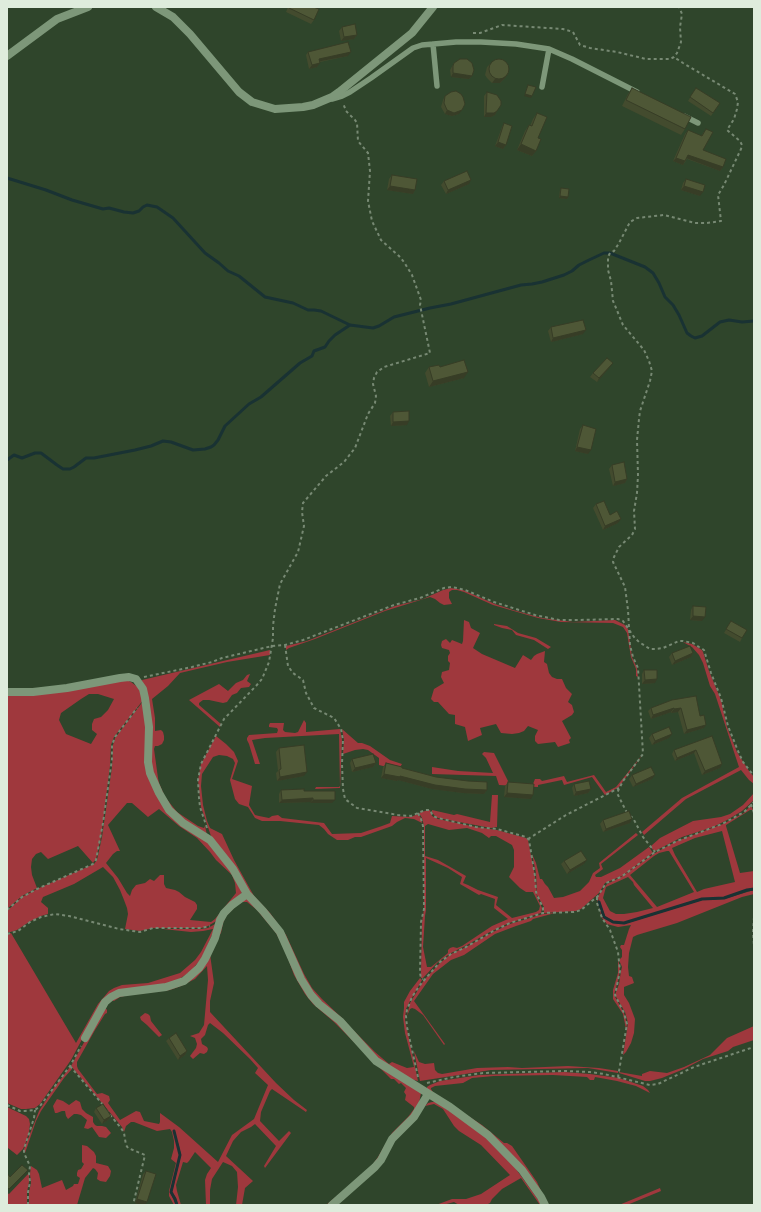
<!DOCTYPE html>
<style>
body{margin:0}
#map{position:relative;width:761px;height:1212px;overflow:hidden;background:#2f452b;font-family:"Asap Condensed",sans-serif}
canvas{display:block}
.frame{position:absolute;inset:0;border:8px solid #deecdc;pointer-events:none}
</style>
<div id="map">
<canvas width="761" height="1212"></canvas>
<div class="frame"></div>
</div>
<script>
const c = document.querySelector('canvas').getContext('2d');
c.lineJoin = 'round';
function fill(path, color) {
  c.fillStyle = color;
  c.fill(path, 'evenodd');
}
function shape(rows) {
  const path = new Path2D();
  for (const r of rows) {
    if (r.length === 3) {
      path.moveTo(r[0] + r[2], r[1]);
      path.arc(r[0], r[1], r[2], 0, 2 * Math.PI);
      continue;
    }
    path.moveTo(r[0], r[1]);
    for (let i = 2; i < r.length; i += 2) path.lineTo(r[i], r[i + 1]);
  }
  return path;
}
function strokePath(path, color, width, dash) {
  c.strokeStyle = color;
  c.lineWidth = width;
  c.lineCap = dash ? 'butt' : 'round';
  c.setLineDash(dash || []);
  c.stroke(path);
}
const green = shape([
 [451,588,463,590,495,604,513,610,542,618,573,622,615,620,625,625,628,629,632,657,637,668,638,677,636,676,636,669,631,657,627,633,623,627,613,623,561,622,538,618,493,605,464,592,457,590,452,590,449,592,449,598,452,604,444,605,440,603,435,599,430,597,385,611,315,639,289,648,286,650,286,646,307,641,395,606,423,599,443,590],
 [464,620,469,622,471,628,480,633,473,648,482,654,515,668,523,655,531,660,534,656,537,654,545,651,544,662,547,664,549,673,552,677,557,679,562,679,566,688,572,694,568,702,572,705,574,712,572,715,562,721,571,738,569,740,570,743,558,747,555,742,538,744,535,741,535,736,538,730,528,726,524,731,519,733,512,734,501,733,496,724,480,728,482,735,468,741,465,727,455,724,455,715,449,714,438,702,434,702,431,699,434,689,444,683,441,677,442,672,449,670,450,663,448,661,448,656,450,653,449,650,442,648,441,645,442,641,446,639,450,643,452,640,462,644,463,641],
 [494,624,507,626,518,633,536,638,551,647,548,649,534,640,516,635,512,630,502,628,494,625],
 [683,642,692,644,702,650,703,652,709,671,721,700,727,727,737,752,749,771,754,777,754,784,749,780,741,770,686,799,644,835,642,832,682,798,739,767,734,752,715,694,710,686,703,663,699,655,692,647],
 [270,650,270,655,227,662,180,673,168,686,152,699,155,718,155,731,161,730,163,732,164,736,164,740,162,744,158,746,155,746,154,749,158,778,159,783,165,797,177,812,198,826,204,828,205,826,207,835,184,822,164,799,152,770,142,680],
 [250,674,247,681,251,684,249,687,241,688,237,693,232,695,227,702,223,703,209,700,203,700,199,703,199,705,221,724,220,727,189,700,219,684,228,691,236,683,243,680,247,675],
 [127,680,131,682,139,688,144,699,114,737,111,745,110,766,101,837,96,859,93,863,78,846,48,859,41,852,36,854,32,859,31,867,32,875,37,888,22,896,7,909,7,694],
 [89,694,98,694,114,699,108,710,101,717,94,719,92,724,92,730,97,734,91,744,66,734,59,720,61,713,81,699],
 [144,700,147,748,157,795,206,840,224,860,242,892,241,894,218,920,208,926,201,928,153,928,140,931,125,929,128,914,127,908,124,900,120,890,113,877,103,867,74,884,43,897,41,902,48,908,48,914,41,916,29,922,17,930,7,933,7,911,22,897,37,889,94,864,97,860,102,837,112,767,113,745,115,738],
 [127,803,132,803,148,817,159,809,179,826,197,838,210,852,216,860,232,875,235,883,236,893,215,919,211,922,190,920,197,909,197,905,195,902,185,897,179,892,175,890,166,888,164,884,164,875,160,875,154,881,150,879,145,883,136,885,132,890,130,896,127,893,118,878,106,863,113,854,117,851,120,851,108,825],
 [304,720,306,723,306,732,340,729,342,740,340,788,315,789,316,787,339,787,340,786,339,734,265,738,252,740,260,764,255,764,249,744,247,740,247,738,249,735,277,733,278,730,277,728,269,727,269,725,270,723,284,723,283,730,285,732,295,733,298,732],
 [342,729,358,743,362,743,370,746,390,760,402,764,399,769,383,766,379,765,379,758,368,750,363,749,355,750,343,754,344,740],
 [216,736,226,744,234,752,238,761,232,779,252,786,249,805,255,815,259,816,269,818,272,816,278,815,282,818,324,823,332,834,361,833,382,826,390,823,392,816,411,817,418,814,421,818,422,823,414,819,405,818,397,822,392,826,361,837,355,837,348,840,337,840,328,834,324,829,319,825,280,821,262,821,255,818,248,807,239,804,235,799,230,780,235,763,233,759,227,756,219,755,213,757,202,774,201,786,203,805,207,821,210,828,222,834,234,860,254,896,270,913,286,935,304,974,312,988,322,999,344,1020,352,1029,375,1052,389,1064,392,1062,407,1068,414,1067,405,1033,403,1017,404,1008,404,1002,410,991,420,978,422,980,409,1003,406,1009,405,1020,418,1081,410,1079,385,1065,333,1014,308,986,289,944,252,897,211,836,201,807,198,780,201,764],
 [484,752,494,753,509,783,533,784,535,779,540,779,542,781,564,776,567,782,594,775,606,792,616,787,643,754,619,787,605,795,592,777,564,785,562,780,538,785,538,787,499,785,496,776,432,774,432,767,458,771,493,773,486,758,482,754],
 [754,793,754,800,742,811,727,820,713,827,682,837,657,850,655,851,652,849,651,846,660,838,693,821,721,817,730,814,743,805],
 [492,795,498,795,497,827,491,828,438,818,434,815,432,812,432,810,454,815,457,814,490,822],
 [751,805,753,810,750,810,726,825,726,826,740,873,754,871,754,888,747,890,724,898,702,898,624,923,613,921,605,916,598,898,599,907,604,917,613,923,624,924,702,900,724,899,754,890,754,894,742,897,677,923,637,935,633,937,629,953,628,967,629,976,632,977,634,983,624,987,624,995,629,1003,635,1019,634,1033,631,1043,626,1052,623,1055,628,1023,625,1012,615,995,619,984,621,971,622,967,619,960,622,957,622,950,620,947,621,945,624,945,629,929,631,925,618,927,607,924,602,918,601,915,597,899,598,896,607,884,621,877,655,853,677,841,723,824,744,813],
 [722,831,735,882,704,889,697,892,675,855,672,848,695,838],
 [667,851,669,851,694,892,657,907,630,875,654,856,659,853],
 [628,877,633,882,634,885,653,908,637,912,624,914,616,914,610,911,603,898,606,887],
 [430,810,432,816,438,819,476,827,497,830,526,838,528,840,535,876,537,897,542,908,541,913,509,923,488,933,467,945,451,953,438,962,423,978,421,978,421,973,422,922,424,909,424,826,422,818,419,813,425,811],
 [428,824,449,830,467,828,482,833,489,838,491,836,496,836,512,845,514,850,514,867,509,877,520,888,526,892,533,892,540,906,539,910,536,912,512,918,496,905,498,897,478,890,468,885,463,883,466,876,438,860,425,856,425,826],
 [426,858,448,868,462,877,460,884,479,895,481,894,495,899,494,908,508,919,492,926,462,946,457,948,453,947,450,948,448,950,448,953,431,967,427,967,423,947,425,916,426,910],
 [636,833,638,835,601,864,603,869,595,875,596,877,601,877,620,868,649,847,653,853,622,876,605,883,599,893,581,909,576,911,544,913,544,907,537,895,536,873,532,854,536,863,540,879,542,879,545,884,548,887,554,898,563,897,580,891,589,882,593,873,600,868,599,863],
 [247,899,257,907,277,932,282,940,298,976,318,1004,339,1025,376,1063,391,1074,416,1086,421,1093,419,1103,412,1115,392,1137,375,1165,330,1205,326,1205,349,1186,371,1167,378,1157,392,1133,408,1117,414,1109,414,1107,405,1100,406,1095,404,1092,406,1088,401,1083,399,1084,394,1079,391,1079,334,1022,313,1004,305,994,294,975,285,950,276,933,257,910,247,902,241,902,237,905,226,916,223,923,221,933,217,938,223,919,226,914,234,906,241,900],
 [555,913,533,919,531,921,516,926,495,934,464,955,451,960,433,974,414,1001,445,1044,444,1045,423,1015,415,1009,412,1008,410,1009,407,1016,410,1003,424,980,440,963,451,954,466,947,495,931,510,924,543,914],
 [217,923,202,958,190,972,173,983,123,990,95,1015,71,1060,40,1104,35,1108,26,1109,21,1109,7,1103,7,934,11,933,76,1043,98,1004,109,991,114,988,122,985,148,983,180,973,195,960,201,952,213,929,203,931,191,932,163,929,201,929,208,928],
 [210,954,214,983,210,1001,210,1012,276,1083,294,1100,307,1110,306,1112,272,1089,270,1091,261,1112,260,1121,279,1141,289,1131,291,1133,265,1168,264,1166,276,1146,255,1124,251,1127,241,1132,233,1141,226,1156,253,1181,245,1188,242,1205,236,1205,238,1187,237,1172,232,1166,223,1162,212,1179,210,1190,210,1205,206,1205,205,1180,207,1174,211,1168,195,1152,189,1161,187,1163,183,1162,176,1185,177,1191,181,1205,178,1205,176,1198,172,1192,181,1155,179,1146,174,1130,180,1155,170,1192,176,1205,174,1205,169,1196,169,1191,176,1163,171,1159,174,1148,174,1141,172,1132,170,1129,157,1131,134,1122,131,1122,126,1126,124,1132,122,1127,71,1066,104,1006,107,1010,107,1013,105,1014,95,1030,77,1062,77,1066,78,1069,97,1094,102,1093,109,1096,110,1100,108,1103,120,1120,136,1111,140,1112,144,1121,159,1124,160,1122,160,1113,179,1127,218,1162,232,1135,254,1119,268,1085,255,1073,258,1068,250,1059,223,1033,210,1023,208,1025,205,1035,201,1039,202,1044,207,1047,208,1049,207,1052,204,1054,200,1053,193,1059,190,1056,196,1048,197,1044,195,1038,190,1036,199,1033,204,1025,208,980,207,966,195,979,181,986,170,990,129,995,120,997,114,1001,111,1000,115,997,183,983],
 [618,960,620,967,619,977,614,995,624,1013,627,1024,626,1029,623,1014,613,999,613,990,618,973],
 [145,1013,148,1014,150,1016,151,1021,162,1035,159,1037,147,1025,141,1020,140,1017],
 [754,1026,754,1040,733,1047,728,1051,703,1059,684,1069,662,1078,650,1081,645,1081,619,1073,619,1072,642,1076,642,1074,650,1071,667,1073,684,1067,710,1055,727,1038],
 [414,1051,419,1062,425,1064,434,1063,435,1070,438,1073,442,1074,477,1068,508,1067,522,1068,568,1066,599,1068,618,1071,618,1073,588,1068,491,1070,420,1081],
 [70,1067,72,1069,64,1078,41,1111,36,1121,25,1153,24,1149,39,1111,53,1089],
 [564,1072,590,1074,619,1078,643,1086,648,1090,650,1093,636,1086,617,1081,595,1077,594,1080,590,1080,587,1077,553,1075,494,1076,472,1078,463,1083,435,1086,431,1088,431,1089,434,1094,482,1125,504,1143,507,1143,512,1146,537,1182,542,1193,520,1165,427,1089,427,1087,430,1085,440,1081,479,1075],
 [57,1099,63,1101,69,1105,76,1100,80,1102,82,1109,86,1113,93,1117,93,1122,95,1125,97,1126,102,1126,106,1127,111,1133,106,1138,99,1137,92,1127,88,1129,84,1128,87,1120,81,1115,77,1114,74,1114,68,1119,66,1116,65,1111,62,1111,57,1113,55,1113,53,1106],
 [432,1102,435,1102,477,1128,508,1158,542,1205,540,1205,521,1178,502,1189,492,1199,490,1203,486,1205,459,1205,454,1202,443,1205,436,1205,452,1199,466,1199,481,1194,510,1175,481,1145,459,1131,454,1126,443,1109,434,1104,425,1106,428,1103],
 [7,1107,26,1116,29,1119,30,1124,29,1132,26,1142,23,1149,17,1155,8,1148,7,1150],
 [82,1145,87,1146,94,1152,96,1156,96,1163,108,1166,111,1171,110,1176,106,1182,100,1181,97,1179,98,1173,95,1169,93,1168,85,1178,77,1205,29,1205,29,1192,31,1183,30,1174,31,1166,37,1170,39,1174,42,1188,62,1180,66,1190,73,1186,74,1184,78,1184,80,1178,77,1176,77,1173,78,1170,81,1169,84,1164,82,1162],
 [29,1173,29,1182,27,1192,27,1205,7,1205,7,1193,9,1194],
 [660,1188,661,1191,627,1205,619,1205]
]);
const stream = shape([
 [7,178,46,190,72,200,103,209,109,208,124,212,133,213,139,211,143,207,147,205,157,207,173,218,205,253,219,263,228,271,239,276,265,297,293,303,308,310,314,310,321,311,350,325,373,328,379,326,394,317,430,308,451,304,521,285,532,284,542,282,564,275,572,271,579,265,589,260,604,253,610,253,645,267,653,273,659,283,665,297,673,305,679,315,687,333,691,336,695,338,702,336,720,322,729,320,742,322,754,321],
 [7,460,14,455,22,458,35,453,41,453,57,465,63,469,70,469,74,467,86,458,94,458,135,450,151,446,163,441,171,442,193,450,205,449,211,447,214,445,218,440,225,426,249,404,261,397,300,363,312,356,314,351,325,347,329,341,335,335,350,325],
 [599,902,604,917,613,922,624,923,702,899,724,898,747,890,754,889],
 [174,1131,180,1155,171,1192,175,1199,177,1205]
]);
const path = shape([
 [473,33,480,33,502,25,563,29,573,32,580,45,590,48,617,52,646,59,670,59,674,57,677,53,681,42,680,27,682,14,679,7],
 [285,645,288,666,293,673,303,680,306,693,314,708,334,718,341,729,343,740,342,764,343,789,345,799,357,808,398,815,411,816,425,810,430,810,433,816,438,818,476,827,497,829,526,837,529,840,535,876,536,892,538,897,543,908,543,913],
 [144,677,192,667,212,662,222,658,272,646,285,645,303,640,394,605,420,598,444,588,451,587,457,588,465,590,494,602,535,615,559,620,578,620,618,619,623,621,634,637,639,642,650,649,655,649,663,648,679,641,683,641,693,643,699,647,704,650,711,673,721,698,728,726,738,751,743,762,754,776],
 [751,804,754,813],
 [418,813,421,819,423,826,424,909,421,922,420,973,421,978,423,979],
 [627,813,617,793,623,781,643,754,638,668,633,657,630,645,628,610,625,587,613,562,614,557,619,547,632,535,635,529,634,511,637,493,638,475,637,440,639,419,640,411,650,381,652,371,649,361,644,350,623,325,616,308,613,301,611,281,608,270,608,257,610,253,614,251,619,243,630,222,637,218,664,215,695,223,707,223,721,221,718,195,724,185,741,149,742,145,740,141,727,130,734,119,737,109,738,102,735,94,683,63,674,57],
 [630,816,633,818,643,837,655,852],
 [207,828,200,807,199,798,198,780,201,764,224,719,256,686,262,679,269,662,273,638,273,626,275,609,280,584,298,552,304,526,302,512,303,503,326,476,344,462,355,448,368,414,375,403,376,396,373,384,374,378,377,372,384,367,430,353,420,305,421,300,412,275,404,262,399,256,381,240,372,221,368,201,370,171,368,153,358,141,357,123,355,120,346,111,343,103],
 [528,839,566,815,619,788],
 [597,897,597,903,602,918,610,930,618,952,620,971,615,995,624,1013,627,1024,618,1077],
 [7,910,22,897,37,889,93,864,96,860,103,823,112,759,112,745,115,737,137,708],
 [754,917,753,932,754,946],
 [7,934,18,931,30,922,41,917,55,914,69,916,119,929,140,932,153,928,201,928,210,926],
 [70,1066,104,1106],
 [418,1077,407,1027,406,1016,407,1010,412,997,420,985,440,962,451,954,466,947,495,930,510,923,543,913,574,912,581,910,598,896,606,883,621,877,655,852,677,841,722,824,744,812,754,802],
 [427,1083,454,1077,483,1073,565,1071,590,1072,604,1074,650,1085,658,1084,694,1067,754,1047],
 [7,1105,20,1111,25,1111,35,1110,40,1106,70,1066,81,1046],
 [106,1110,121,1128,124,1133,126,1145,128,1148,145,1155,133,1205],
 [28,1205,28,1192,30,1182,29,1174,30,1166,24,1153,24,1149,34,1118,35,1110]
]);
const service = shape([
 [433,44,437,86],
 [542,87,549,49],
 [332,99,342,96,350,92,371,78,413,48,422,45,456,42,481,42,516,44,549,49,572,59,637,92],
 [684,116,698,123]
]);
const minor = shape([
 [156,7,173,17,190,34,239,92,252,102,275,109,303,107,313,105,332,97,339,92,412,33,433,7],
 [7,56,57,19,88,7],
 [7,692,33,692,67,688,120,678,129,677,136,679,143,689,145,698,149,727,148,762,150,773,159,793,169,810,183,823,210,840,233,869,247,894,263,911,280,932,301,979,311,995,319,1004,340,1021,376,1061,384,1066,450,1107,488,1135,522,1170,541,1197,545,1205],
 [85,1038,105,1002,111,997,119,993,166,987,184,981,190,976,199,968,205,959,215,938,220,920,224,913,232,905,247,894],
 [332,1205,375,1167,381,1160,392,1139,414,1117,428,1094]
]);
const wall = shape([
 [288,7,313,7,314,20,311,24,286,12],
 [342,27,357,35,354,39,341,41,339,31],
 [308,52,348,56,320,62,317,67,309,69,306,55],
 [454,63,472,76,469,79,451,77,450,70],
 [490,64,508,74,505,78,500,83,492,83,487,78,485,75,487,67],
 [632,88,685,129,681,135,622,106,628,94],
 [696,88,720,103,711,116,688,101],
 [487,92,497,111,495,115,491,117,484,117,484,96],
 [445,96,459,114,452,116,445,114,441,107,443,100],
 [537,113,538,138,536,151,532,156,517,150,525,131,529,125,530,126,533,119],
 [504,123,506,145,503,149,495,146,502,127],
 [706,129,703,150,723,167,720,171,687,159,683,165,673,161,685,134,688,130,701,136],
 [392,175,415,190,413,194,387,190,389,179],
 [686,179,700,196,681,190,683,183],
 [444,181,469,184,446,194,441,185],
 [561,188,568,197,567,199,559,198,560,190],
 [551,327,583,334,551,342,548,331],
 [429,367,440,367,464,378,429,387,425,373],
 [610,367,597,382,590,377,593,373],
 [393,412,407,425,391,426,390,416],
 [583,425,588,454,575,451,580,429],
 [612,465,627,479,625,483,613,486,609,469],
 [596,504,610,515,618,523,603,530,593,508],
 [693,606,702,621,690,620,691,610],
 [731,621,742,638,740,642,724,633],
 [672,653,693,653,691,657,672,665,669,657],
 [644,670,655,683,642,684,642,674],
 [672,700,700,716,704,728,684,734,678,712,671,713,671,712,651,719,648,711,651,708],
 [652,734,669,738,652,745,649,738],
 [712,736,720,768,702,775,694,753,675,761,672,754,674,750],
 [279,748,304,776,277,781,276,773,278,771,276,752],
 [352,759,376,763,373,767,352,772,350,763],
 [386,763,402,768,436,777,487,790,484,794,463,793,432,789,398,780,397,781,381,778,383,767],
 [632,775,652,779,633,787,629,779],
 [508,782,531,799,504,797,505,786],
 [574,784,591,789,588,793,574,796,572,788],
 [281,790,304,791,332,803,310,803,311,802,279,803,279,794],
 [603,820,630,823,603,832,600,824],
 [564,861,584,864,567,874,561,864],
 [169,1038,187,1051,185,1055,178,1060,166,1041],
 [96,1108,111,1116,108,1120,102,1124,94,1112],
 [146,1171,145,1205,135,1203,143,1174]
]);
const shadedWall = shape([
 [357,35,354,39,341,41,344,37],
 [351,52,348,56,316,62,319,59],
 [320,63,317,67,309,69,312,65],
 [453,73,472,76,469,79,451,77],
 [508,74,505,78,500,83,492,83,495,79],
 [525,94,532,96,531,98,524,96],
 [447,110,462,110,459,114,452,116,445,114],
 [497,111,495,115,491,117,484,117,486,113],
 [498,142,506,145,503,149,495,146],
 [521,144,536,151,532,156,517,150],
 [688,155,723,167,720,171,686,158],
 [676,158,685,161,683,165,673,161],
 [471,180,469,184,446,194,448,190],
 [390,186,415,190,413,194,387,190],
 [684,186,703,192,700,196,681,190],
 [560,196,568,197,567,199,559,198],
 [586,330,583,334,551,342,553,338],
 [613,363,610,367,597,382,599,378],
 [468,372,464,378,429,387,433,381],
 [409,421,407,425,391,426,393,422],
 [577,447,591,450,588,454,575,451],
 [627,479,625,483,613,486,615,482],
 [621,519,618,523,603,530,605,526],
 [693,616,705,617,702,621,690,620],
 [693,653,691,657,672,665,675,661],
 [657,679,655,683,642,684,645,680],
 [674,708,671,712,651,719,653,715],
 [681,708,678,712,671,713,674,709],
 [706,725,704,728,684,734,687,730],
 [672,734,669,738,652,745,655,741],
 [696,750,694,753,675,761,677,758],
 [376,763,373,767,352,772,355,768],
 [722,764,720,768,702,775,705,771],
 [307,772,304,776,277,781,280,777],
 [384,774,400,776,487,790,484,794,463,793,432,789,398,780,397,781,381,778],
 [655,775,652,779,633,787,636,784],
 [591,789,588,793,574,796,576,792],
 [507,793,533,795,531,799,504,797],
 [313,798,311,802,279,803,282,800],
 [313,800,335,800,332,803,310,803],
 [632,819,630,823,603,832,606,829],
 [587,860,584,864,567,874,570,870],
 [187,1051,185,1055,178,1060,180,1056],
 [111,1116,108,1120,102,1124,104,1120],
 [28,1170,25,1174,7,1192,9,1189],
 [137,1199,147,1202,145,1205,142,1205,135,1203]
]);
const building = shape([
 [289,7,313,7,319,9,314,20,289,8,289,7],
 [355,24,357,35,344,37,342,27,355,24],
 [348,42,351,52,319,59,320,63,312,65,308,52,348,42],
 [499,69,10],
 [460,59,467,59,472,63,474,70,472,76,453,73,453,66,454,63,460,59],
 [528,85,536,87,532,96,525,94,528,85],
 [632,88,691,117,685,129,626,100,632,88],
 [696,88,720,103,713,113,690,97,696,88],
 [456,91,461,94,463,97,465,104,462,110,454,113,447,110,444,103,445,96,451,92,456,91],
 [487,92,497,95,501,101,501,105,497,111,494,113,486,113,487,92],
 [537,113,547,117,538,138,541,139,536,151,521,144,529,125,532,126,537,113],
 [504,123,512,126,506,145,498,142,504,123],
 [706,129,713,132,703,150,726,159,723,167,688,155,685,161,676,158,688,130,702,136,706,129],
 [467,171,471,180,448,190,444,181,467,171],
 [392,175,417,179,415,190,390,186,392,175],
 [686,179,705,185,703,192,684,186,686,179],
 [561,188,569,189,568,197,560,196,561,188],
 [7,320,9,320,7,329,7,320],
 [583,320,586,330,553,338,551,327,583,320],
 [607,358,613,363,599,378,593,373,607,358],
 [464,360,468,372,433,381,429,367,439,365,440,367,464,360],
 [409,411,409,421,393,422,393,412,409,411],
 [583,425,596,429,591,450,577,447,583,425],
 [624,462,627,479,615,482,612,465,624,462],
 [604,501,610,515,617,511,621,519,605,526,596,504,604,501],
 [693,606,706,607,705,617,693,616,693,606],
 [731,621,747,630,742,638,726,629,731,621],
 [690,646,693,653,675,661,672,653,690,646],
 [644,670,657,670,657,679,645,680,644,670],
 [696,696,700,716,704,715,706,725,687,730,681,708,674,709,674,708,653,715,651,708,672,700,696,696],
 [669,727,672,734,655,741,652,734,669,727],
 [712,736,722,764,705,771,696,750,677,758,674,750,712,736],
 [304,745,307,772,280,777,279,770,281,769,279,748,304,745],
 [373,754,376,763,355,768,352,759,373,754],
 [386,763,402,767,402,768,436,777,468,781,487,782,487,790,465,789,435,785,400,776,400,777,384,774,386,763],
 [651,767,655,775,636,784,632,775,651,767],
 [589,781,591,789,576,792,574,784,589,781],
 [508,782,534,784,533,795,507,793,508,782],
 [304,789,304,791,335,791,335,800,313,800,313,798,282,800,281,790,304,789],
 [629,811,632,819,606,829,603,820,629,811],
 [581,851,587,860,570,870,564,861,581,851],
 [176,1033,187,1051,180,1056,169,1038,176,1033],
 [103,1104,111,1116,104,1120,96,1108,103,1104],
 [22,1165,28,1170,9,1189,7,1187,7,1173,10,1177,22,1165],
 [146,1171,156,1174,147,1202,137,1199,146,1171]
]);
fill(green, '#9f383d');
strokePath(stream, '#193233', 3);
strokePath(path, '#778973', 2, [3, 3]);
strokePath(service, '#7d9779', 5.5);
strokePath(minor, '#7d9779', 8);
fill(wall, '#434b2e');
fill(shadedWall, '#373d26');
fill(building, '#4e5736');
strokePath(building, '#373d26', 1);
</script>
